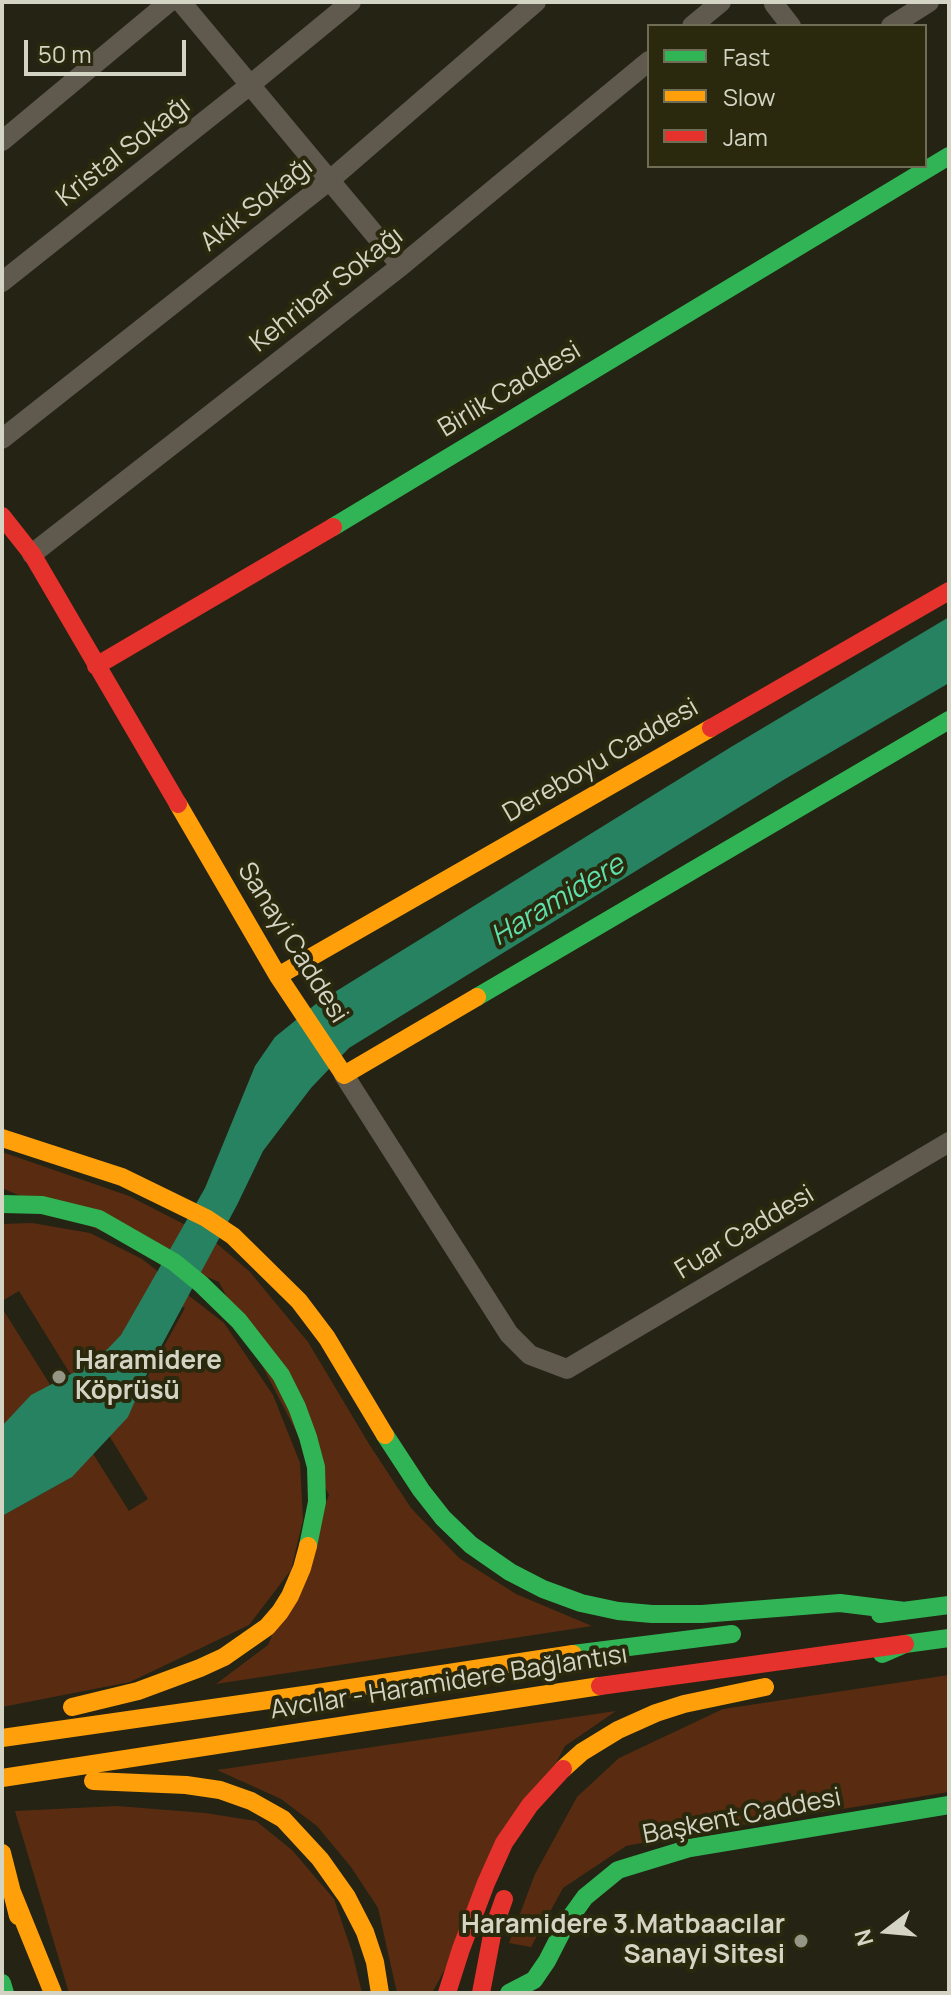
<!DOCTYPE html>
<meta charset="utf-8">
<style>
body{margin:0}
#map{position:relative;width:951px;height:1995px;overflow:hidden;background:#242314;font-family:Manrope,sans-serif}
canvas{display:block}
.frame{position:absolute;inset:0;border:4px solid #d4d4c4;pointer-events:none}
.legend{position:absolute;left:647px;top:24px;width:280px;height:144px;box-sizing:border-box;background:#2b290d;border:2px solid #6f6d56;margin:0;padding:10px 14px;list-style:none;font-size:24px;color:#d4d4c4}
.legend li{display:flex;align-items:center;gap:16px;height:40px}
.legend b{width:40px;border:2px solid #6f6d56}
.north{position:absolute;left:847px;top:1891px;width:80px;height:80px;-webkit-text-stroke:6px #2b290d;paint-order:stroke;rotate:254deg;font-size:22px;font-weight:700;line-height:32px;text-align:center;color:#d4d4c4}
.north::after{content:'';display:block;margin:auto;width:28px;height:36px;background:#d4d4c4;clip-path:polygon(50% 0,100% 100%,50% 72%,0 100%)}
.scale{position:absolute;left:24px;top:40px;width:162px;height:36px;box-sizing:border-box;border:4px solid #d4d4c4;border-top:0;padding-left:10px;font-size:24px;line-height:28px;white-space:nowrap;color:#d4d4c4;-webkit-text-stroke:6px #2b290d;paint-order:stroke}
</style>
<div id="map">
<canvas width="951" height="1995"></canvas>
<div class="frame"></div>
<ul class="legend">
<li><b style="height:10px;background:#30b455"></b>Fast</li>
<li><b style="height:10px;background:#ff9f0a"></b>Slow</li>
<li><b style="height:10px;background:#e5322d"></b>Jam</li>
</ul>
<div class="north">N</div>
<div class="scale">50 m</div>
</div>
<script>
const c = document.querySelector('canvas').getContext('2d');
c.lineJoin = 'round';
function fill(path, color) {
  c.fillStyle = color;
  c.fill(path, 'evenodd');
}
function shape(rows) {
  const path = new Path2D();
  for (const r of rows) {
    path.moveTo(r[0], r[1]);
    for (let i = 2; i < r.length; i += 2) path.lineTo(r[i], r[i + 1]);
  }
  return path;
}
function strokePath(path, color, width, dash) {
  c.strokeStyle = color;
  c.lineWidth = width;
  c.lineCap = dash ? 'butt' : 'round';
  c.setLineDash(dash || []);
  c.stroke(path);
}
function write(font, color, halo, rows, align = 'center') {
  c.font = font + ' Manrope,sans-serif';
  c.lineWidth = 8;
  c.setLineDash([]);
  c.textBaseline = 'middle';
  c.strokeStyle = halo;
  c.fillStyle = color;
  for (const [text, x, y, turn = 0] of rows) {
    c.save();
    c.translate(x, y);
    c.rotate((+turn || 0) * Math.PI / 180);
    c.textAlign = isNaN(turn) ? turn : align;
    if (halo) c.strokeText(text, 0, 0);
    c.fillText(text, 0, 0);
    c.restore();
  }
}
const green = shape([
 [2,1152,129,1196,209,1237,249,1271,308,1342,369,1444,411,1508,459,1558,516,1594,592,1626,216,1684,268,1645,329,1495,219,1282,2,1188],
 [32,1223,90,1233,142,1259,224,1323,273,1395,300,1463,303,1520,291,1570,249,1625,130,1682,2,1707,2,1516,70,1478,90,1449,129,1511,148,1499,99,1419,140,1390,185,1308,153,1292,123,1336,74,1380,19,1291,2,1301,2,1224],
 [2,1308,51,1386,2,1431],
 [949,1675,949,1792,717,1829,626,1846,563,1888,531,1947,509,1943,535,1874,577,1797,619,1758,723,1709],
 [616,1711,565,1746,432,1993,397,1993,378,1908,351,1867,317,1826,281,1799,217,1770],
 [117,1806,205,1813,256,1821,292,1850,334,1899,352,1952,362,1993,69,1993,15,1811]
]);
const water = shape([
 [949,617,949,683,785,779,349,1048,311,1088,263,1151,237,1205,149,1369,128,1417,72,1477,2,1516,2,1426,31,1395,96,1361,121,1335,205,1188,255,1066,275,1037,317,1003,731,747]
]);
const street = shape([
 [181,2,401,266],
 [774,4,791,26],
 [692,26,721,2],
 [891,26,929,2],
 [2,141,169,2],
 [2,282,250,85,351,2],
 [2,439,330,180,536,2],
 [32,554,401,266,649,61],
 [344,1075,509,1334,530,1355,567,1369,949,1142]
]);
const fast = shape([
 [333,527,949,156],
 [477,997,949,720],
 [2,1204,42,1205,99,1219,174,1262,201,1284,239,1321,281,1375,297,1407,308,1437,316,1467,317,1502,308,1546],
 [385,1435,421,1490,443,1518,471,1545,510,1572,543,1589,581,1603,618,1611,652,1614,702,1614,840,1603,905,1611],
 [880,1614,949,1605],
 [573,1654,732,1634],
 [882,1654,905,1644,949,1638],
 [2,1983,5,1993],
 [509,1993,534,1980,547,1961,567,1922,585,1897,618,1870,690,1848,949,1805]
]);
const slow = shape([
 [178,804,278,976,344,1075,477,997],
 [278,976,711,728],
 [2,1138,122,1177,206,1218,233,1236,299,1301,327,1338,385,1435],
 [72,1707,138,1691,200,1668,224,1657,267,1627,280,1612,290,1596,302,1568,308,1546],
 [2,1738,311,1694,573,1654],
 [563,1769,582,1752,618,1730,656,1713,684,1704,765,1687],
 [2,1778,600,1686],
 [93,1781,186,1785,220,1790,251,1801,283,1819,320,1859,347,1897,365,1932,375,1962,380,1993],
 [2,1853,18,1916],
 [12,1892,53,1993]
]);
const jam = shape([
 [2,516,32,554,178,804],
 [96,666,333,527],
 [711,728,949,591],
 [600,1686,905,1644],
 [447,1993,461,1949,486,1883,504,1843,530,1805,563,1769],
 [481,1993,493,1930,504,1899]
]);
const markers = [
 [59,1377,8,"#969686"],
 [801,1941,8,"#969686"]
];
const streetNames = [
 ["Kristal Sokağı",124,152,-38],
 ["Akik Sokağı",257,205,-38],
 ["Kehribar Sokağı",327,290,-38],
 ["Birlik Caddesi",510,390,-31],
 ["Dereboyu Caddesi",601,761,-30],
 ["Sanayi Caddesi",292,943,58],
 ["Fuar Caddesi",745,1233,-31],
 ["Avcılar - Haramidere Bağlantısı",449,1683,-9],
 ["Başkent Caddesi",742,1817,-11]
];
const poiNames = [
 ["Haramidere",75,1362],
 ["Köprüsü",75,1392],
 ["Haramidere 3.Matbaacılar",785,1926,"right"],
 ["Sanayi Sitesi",785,1956,"right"]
];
const waterNames = [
 ["Haramidere",558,901,-31]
];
fill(green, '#592c12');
fill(water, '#268260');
strokePath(street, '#5f594e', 20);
strokePath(fast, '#30b455', 18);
strokePath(slow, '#ff9f0a', 18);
strokePath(jam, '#e5322d', 18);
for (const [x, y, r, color] of markers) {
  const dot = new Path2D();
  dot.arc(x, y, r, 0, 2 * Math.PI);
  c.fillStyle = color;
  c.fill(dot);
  strokePath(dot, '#2b290d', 3);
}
write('26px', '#d4d4c4', '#2b290d', streetNames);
write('bold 26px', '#d4d4c4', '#2b290d', poiNames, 'left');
write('italic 28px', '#5ee0ad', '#2b290d', waterNames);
</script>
